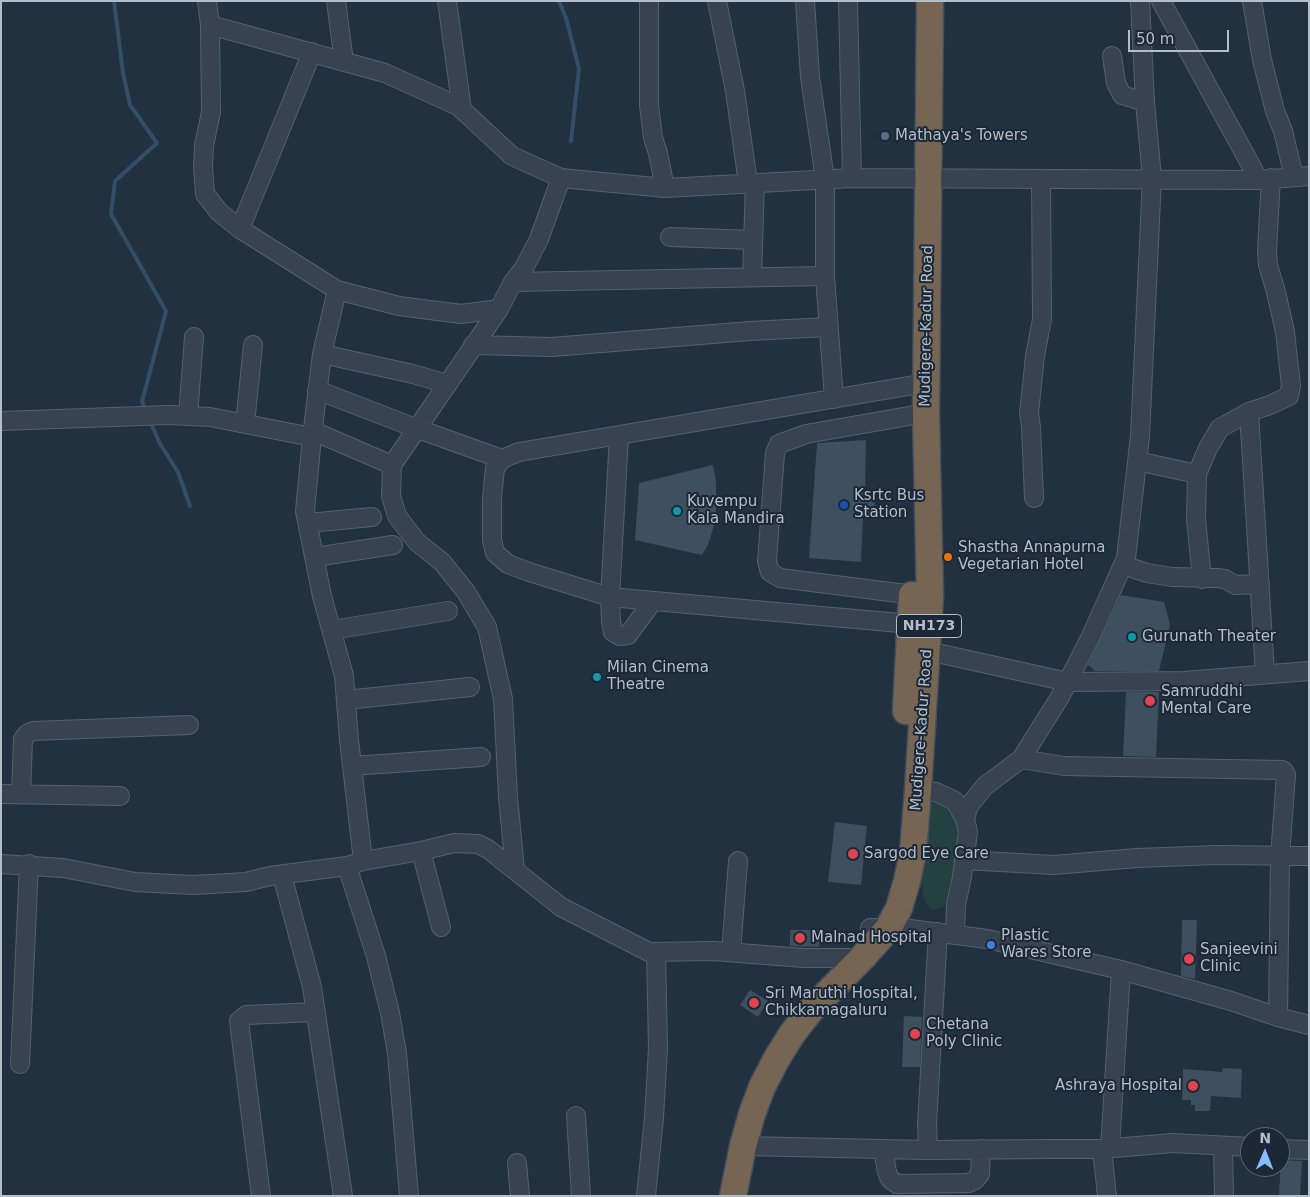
<!DOCTYPE html>
<style>
body{margin:0}
#map{position:relative;width:1310px;height:1197px;overflow:hidden;background:#223140;font-family:"DejaVu Sans",sans-serif}
canvas{display:block}
.frame{position:absolute;inset:0;border:2px solid #b3becb;pointer-events:none}
.north{position:absolute;left:1240px;top:1127px;width:50px;height:50px;box-sizing:border-box;background:#1c2835;border:1px solid #586471;border-radius:50%;rotate:1deg;font-size:14px;font-weight:700;line-height:20px;text-align:center;color:#b3becb}
.north::after{content:'';display:block;margin:auto;width:18px;height:22px;background:#83bdff;clip-path:polygon(50% 0,100% 100%,50% 72%,0 100%)}
.scale{position:absolute;left:1128px;top:30px;width:101px;height:22px;box-sizing:border-box;border:2px solid #b3becb;border-top:0;padding-left:6px;font-size:15px;line-height:18px;white-space:nowrap;color:#b3becb;-webkit-text-stroke:4px #1c2835;paint-order:stroke}
</style>
<div id="map">
<canvas width="1310" height="1197"></canvas>
<div class="frame"></div>
<div class="north">N</div>
<div class="scale">50 m</div>
</div>
<script>
const c = document.querySelector('canvas').getContext('2d');
c.lineJoin = 'round';
function fill(path, color) {
  c.fillStyle = color;
  c.fill(path, 'evenodd');
}
function shape(rows) {
  const path = new Path2D();
  for (const r of rows) {
    path.moveTo(r[0], r[1]);
    for (let i = 2; i < r.length; i += 2) path.lineTo(r[i], r[i + 1]);
  }
  return path;
}
function strokePath(path, color, width, dash) {
  c.strokeStyle = color;
  c.lineWidth = width;
  c.lineCap = dash ? 'butt' : 'round';
  c.setLineDash(dash || []);
  c.stroke(path);
}
function write(font, color, halo, rows, align = 'center') {
  c.font = font + ' "DejaVu Sans",sans-serif';
  c.lineWidth = 4;
  c.setLineDash([]);
  c.textBaseline = 'middle';
  c.strokeStyle = halo;
  c.fillStyle = color;
  for (const [text, x, y, turn = 0] of rows) {
    c.save();
    c.translate(x, y);
    c.rotate((+turn || 0) * Math.PI / 180);
    c.textAlign = isNaN(turn) ? turn : align;
    if (halo) c.strokeText(text, 0, 0);
    c.fillText(text, 0, 0);
    c.restore();
  }
}
const green = shape([
 [934,800,953,812,962,830,951,897,943,907,932,910,927,905,923,896,922,879,923,855,928,827,928,812,930,805]
]);
const stream = shape([
 [114,1,123,73,130,105,157,143,115,181,111,214,166,311,142,402,146,410],
 [559,1,566,18,579,69,571,141],
 [150,421,160,444,178,472,190,506]
]);
const building = shape([
 [866,440,865,495,874,495,875,515,863,514,861,562,809,558,817,443],
 [713,465,716,482,716,519,708,545,702,555,635,540,639,483],
 [1121,595,1164,602,1170,625,1159,671,1095,671,1088,665],
 [1126,692,1159,692,1156,757,1123,756],
 [835,822,867,826,861,885,828,882],
 [1182,920,1197,920,1195,979,1181,976],
 [790,930,820,930,819,947,790,946],
 [750,990,768,1001,758,1017,740,1005],
 [904,1016,922,1017,920,1067,902,1067],
 [1223,1068,1242,1069,1241,1098,1211,1096,1210,1111,1195,1111,1195,1105,1191,1105,1191,1100,1182,1100,1183,1069,1222,1072],
 [1281,1160,1302,1161,1300,1196,1279,1196]
]);
const minor = shape([
 [207,1,210,25,211,112,204,146,203,167,205,194,219,212,240,229,337,290,399,306,461,314,499,309],
 [336,1,344,62],
 [447,1,462,110],
 [649,1,649,105,653,138,658,153,665,188],
 [717,1,735,91,748,183],
 [805,1,810,77,825,179,825,276,834,399],
 [848,1,852,178],
 [1161,1,1259,180],
 [1252,1,1262,60,1275,111,1283,131,1294,177],
 [210,25,385,73,458,106,512,156,561,178,665,188,852,178,1259,180,1309,176],
 [1112,56,1116,83,1122,95,1145,102],
 [240,229,312,52],
 [670,237,753,240],
 [752,277,755,183],
 [513,282,825,276],
 [337,290,322,354,312,437,305,511,322,596,344,676,349,740,363,861],
 [473,345,552,347,750,331,828,327],
 [322,354,413,374,447,384],
 [317,390,418,429,502,459],
 [188,416,194,337],
 [1,421,169,415,210,417,312,437],
 [245,424,253,345],
 [313,431,392,465],
 [619,436,610,597,922,625],
 [1137,461,1197,474],
 [1034,498,1031,427,1029,413,1035,356,1042,319,1041,179],
 [308,523,372,517],
 [315,557,393,545],
 [1123,565,1147,573,1172,577,1217,578,1225,579,1235,585,1260,584],
 [1202,579,1196,519,1197,474,1208,448,1220,428,1249,412],
 [922,596,780,578,770,572,767,561,775,453,779,444,806,434,926,413],
 [653,601,628,635,620,636,613,632,611,621,610,597,529,572,508,564,495,553,492,540,492,498,495,468,502,459,519,452,926,383],
 [332,630,448,611],
 [928,651,1068,682,1184,681,1309,671],
 [1265,674,1249,412,1270,405,1289,396,1291,386,1285,332,1276,292,1268,265,1267,250,1271,178],
 [346,700,470,687],
 [1021,759,1064,766,1282,770,1284,771,1286,775,1280,857,1278,1017],
 [352,766,481,757],
 [918,790,936,792,955,801,965,819,968,832,962,877,956,905,955,934],
 [1,794,120,796],
 [21,794,23,739,27,734,33,731,189,725],
 [965,819,968,807,985,786,1021,759,1060,697,1091,636,1126,558,1140,436,1152,178,1145,102,1140,1],
 [421,851,441,927],
 [964,860,1054,865,1137,858,1217,855,1309,856],
 [1,864,63,868,135,882,193,885,246,882,270,876,347,866,363,861,421,851,454,843,478,844,488,849,561,907,649,952,713,951,804,958,862,958],
 [347,866,376,956,390,1013,397,1053,409,1196],
 [515,870,508,797,503,699,487,627,466,592,442,562,417,542,397,516,391,496,392,465,499,309,513,282,524,268,539,239,561,178],
 [282,875,312,987,343,1196],
 [870,928,902,928,987,939,1121,970,1231,1001,1278,1017,1309,1025],
 [731,952,738,861],
 [20,1064,29,864],
 [576,1116,581,1196],
 [743,1146,928,1150,1053,1149,1102,1149,1173,1143,1250,1147],
 [1223,1146,1224,1196],
 [1110,1147,1121,970],
 [883,1149,887,1172,890,1179,897,1184,969,1183,975,1180,980,1174,981,1149],
 [1102,1149,1107,1196],
 [1280,1149,1309,1150],
 [928,1150,927,1124,938,932],
 [517,1163,520,1196],
 [261,1196,239,1021,246,1015,316,1012],
 [646,1196,654,1118,658,1048,656,952]
]);
const highway = shape([
 [906,711,912,595],
 [733,1196,743,1146,752,1114,762,1087,777,1058,792,1034,810,1011,862,958,888,929,899,908,907,881,913,852,918,790,930,596,926,413,930,1]
]);
const markers = [
 [885,136,5,"#5c6f8a"],
 [844,505,5,"#1a4fb4"],
 [677,511,5,"#0f9aa8"],
 [948,557,5,"#e8710a"],
 [1132,637,5,"#0f9aa8"],
 [597,677,5,"#0f9aa8"],
 [1150,701,6,"#e0444e"],
 [853,854,6,"#e0444e"],
 [800,938,6,"#e0444e"],
 [991,945,5,"#3f7fe0"],
 [1189,959,6,"#e0444e"],
 [754,1003,6,"#e0444e"],
 [915,1034,6,"#e0444e"],
 [1193,1086,6,"#e0444e"]
];
const shields = [
 [929,626,65]
];
const shieldNames = [
 ["NH173",929,626]
];
const poiNames = [
 ["Mathaya's Towers",895,136],
 ["Ksrtc Bus",854,496],
 ["Station",854,513],
 ["Kuvempu",687,502],
 ["Kala Mandira",687,519],
 ["Shastha Annapurna",958,548],
 ["Vegetarian Hotel",958,565],
 ["Gurunath Theater",1142,637],
 ["Milan Cinema",607,668],
 ["Theatre",607,685],
 ["Samruddhi",1161,692],
 ["Mental Care",1161,709],
 ["Sargod Eye Care",864,854],
 ["Plastic",1001,936],
 ["Wares Store",1001,953],
 ["Malnad Hospital",811,938],
 ["Sanjeevini",1200,950],
 ["Clinic",1200,967],
 ["Sri Maruthi Hospital,",765,994],
 ["Chikkamagaluru",765,1011],
 ["Chetana",926,1025],
 ["Poly Clinic",926,1042],
 ["Ashraya Hospital",1182,1086,"right"]
];
const streetNames = [
 ["Mudigere-Kadur Road",927,326,-89],
 ["Mudigere-Kadur Road",922,730,-86]
];
fill(green, '#244041');
strokePath(stream, '#344e68', 4);
fill(building, '#3e505f');
strokePath(minor, '#55616e', 20);
strokePath(highway, '#424e5b', 29);
strokePath(minor, '#374350', 18);
strokePath(highway, '#766553', 26);
for (const [x, y, r, color] of markers) {
  const dot = new Path2D();
  dot.arc(x, y, r, 0, 2 * Math.PI);
  c.fillStyle = color;
  c.fill(dot);
  strokePath(dot, '#1c2835', 2);
}
for (const [x, y, w] of shields) {
  const box = new Path2D();
  box.roundRect(x - w / 2, y - 11.5, w, 23, 4);
  c.fillStyle = '#1c2835';
  c.fill(box);
  strokePath(box, '#b3becb', 1);
}
write('bold 14px', '#b3becb', null, shieldNames);
write('15px', '#b3becb', '#1c2835', poiNames, 'left');
write('15px', '#b3becb', '#1c2835', streetNames);
</script>
